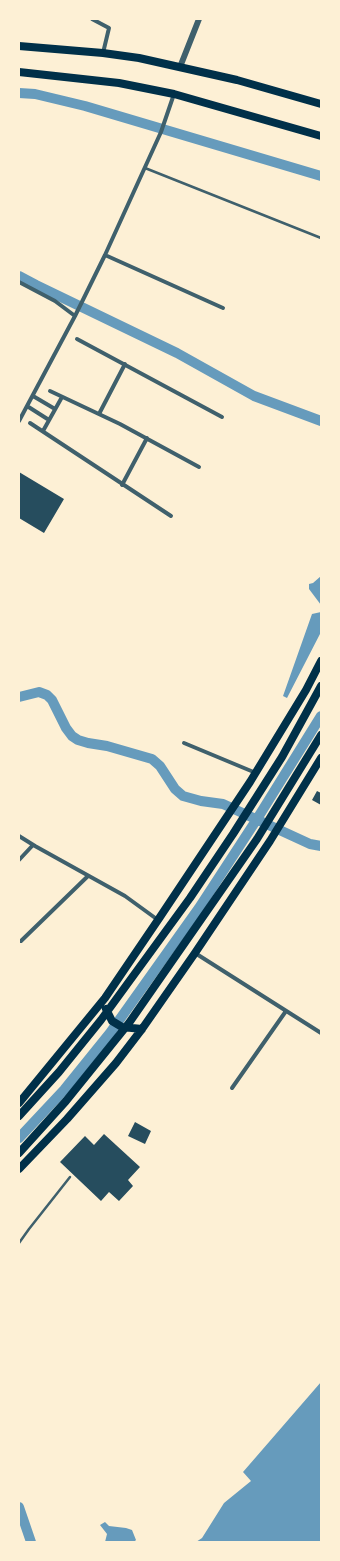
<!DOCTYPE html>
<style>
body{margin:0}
#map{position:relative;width:340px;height:1561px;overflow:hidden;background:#fdf0d5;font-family:"Fira Sans Condensed",sans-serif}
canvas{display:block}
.frame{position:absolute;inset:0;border:20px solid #fdf0d5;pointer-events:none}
</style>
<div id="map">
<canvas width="340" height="1561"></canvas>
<div class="frame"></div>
</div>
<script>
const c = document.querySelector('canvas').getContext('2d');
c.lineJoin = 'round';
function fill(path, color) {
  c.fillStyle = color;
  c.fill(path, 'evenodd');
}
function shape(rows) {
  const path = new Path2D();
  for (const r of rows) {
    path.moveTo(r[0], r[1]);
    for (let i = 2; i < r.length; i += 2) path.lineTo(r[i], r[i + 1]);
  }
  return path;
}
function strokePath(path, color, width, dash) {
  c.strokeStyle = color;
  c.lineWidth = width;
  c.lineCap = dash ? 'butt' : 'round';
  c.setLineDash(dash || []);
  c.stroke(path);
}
const water = shape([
 [321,576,321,605,309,589,309,584,313,583],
 [321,612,321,632,287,698,283,696,312,614],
 [321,1382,321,1542,196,1542,202,1538,224,1503,251,1481,243,1472],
 [105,1522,109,1526,126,1528,132,1530,136,1540,134,1542,105,1542,107,1534,100,1525]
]);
const canal = shape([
 [19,93,35,94,85,106,321,176],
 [19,276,36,285,177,353,254,396,321,421],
 [19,697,39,692,47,695,52,700,66,728,72,736,78,740,88,743,107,746,152,759,160,766,175,789,183,796,201,801,223,804,310,844,321,846],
 [19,1138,64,1090,110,1033,199,908,257,819,321,716],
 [19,1507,31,1542]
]);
const building = shape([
 [19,472,64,499,44,533,19,518],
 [317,791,321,793,321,805,312,800],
 [135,1122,151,1131,145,1144,128,1136],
 [104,1134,140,1167,128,1180,133,1186,119,1201,109,1192,101,1201,60,1162,85,1136,94,1145]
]);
const service = shape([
 [145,168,321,238],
 [19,1243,29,1229,70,1177]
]);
const minor = shape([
 [92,19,109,28,103,53],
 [105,255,223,308],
 [19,282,55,301,75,316],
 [77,339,222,417],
 [50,391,120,424,199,467],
 [33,396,55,409],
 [27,406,49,420],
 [99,414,125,364],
 [19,421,75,316,105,255,161,132,174,94],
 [30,423,171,516],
 [43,431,62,397],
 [122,485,147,438],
 [184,743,256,773],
 [19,836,35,846,125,896,158,920],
 [19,860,33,845],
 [21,941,88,876],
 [195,953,321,1033],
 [232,1088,286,1011]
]);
const tertiary = shape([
 [180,67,199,19]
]);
const primary = shape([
 [19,46,103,53,139,58,237,80,321,104],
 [19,72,119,83,174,94,321,136],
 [106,1009,112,1021,122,1027,142,1029],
 [19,1103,105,998,160,917,250,782,306,690,321,661],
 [19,1116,59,1072,101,1020,190,898,233,834,282,757,321,686],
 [19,1153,66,1101,129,1023,257,839,321,735],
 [19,1169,67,1119,116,1063,142,1029,195,953,270,841,321,758]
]);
fill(water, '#669bbc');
strokePath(canal, '#669bbc', 10);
fill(building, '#264d5e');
strokePath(service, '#3f606c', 2.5);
strokePath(minor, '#3f606c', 4);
strokePath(tertiary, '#3f606c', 6);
strokePath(primary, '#003049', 8);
</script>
